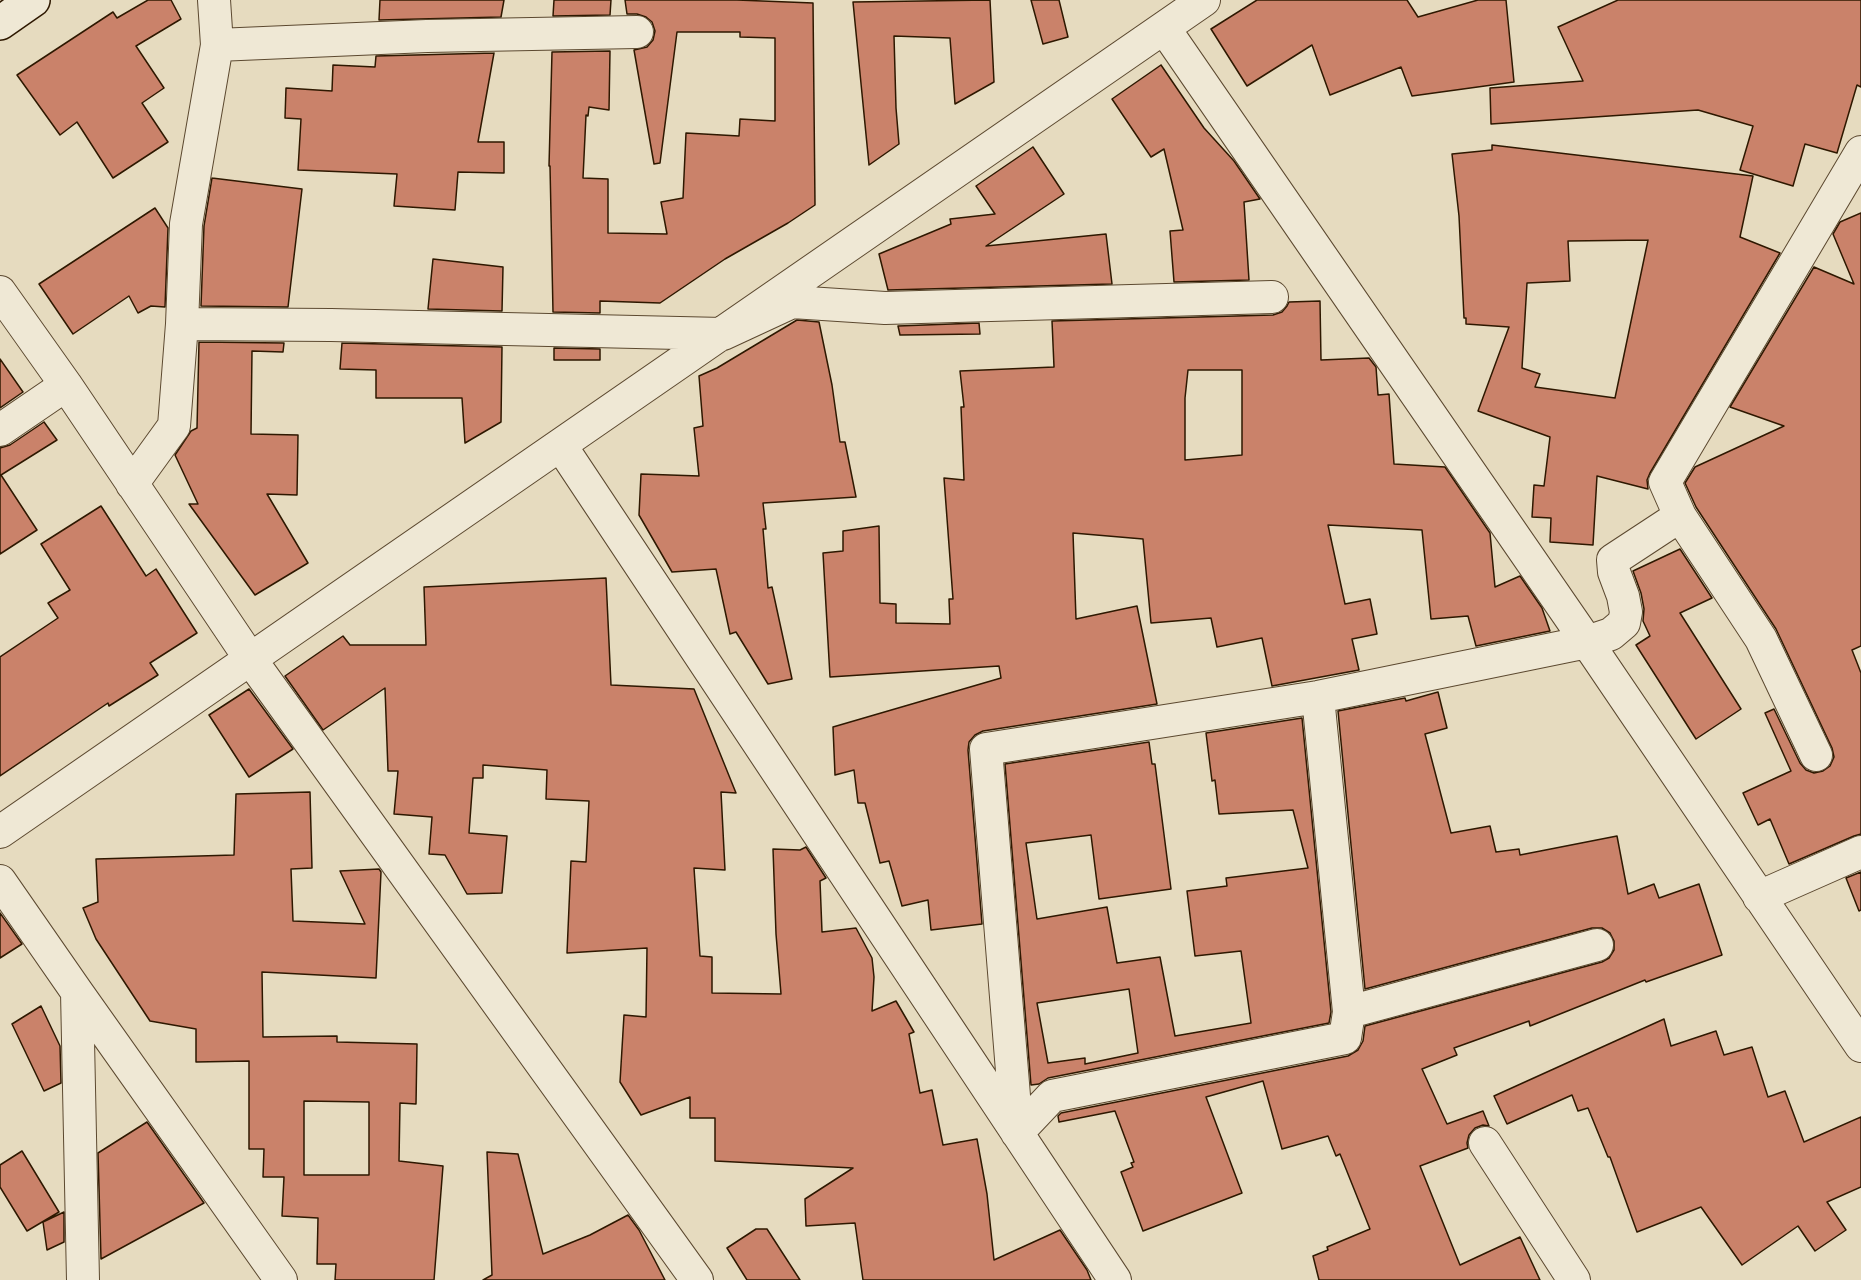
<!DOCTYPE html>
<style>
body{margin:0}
canvas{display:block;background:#e6dbbf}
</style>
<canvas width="1861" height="1280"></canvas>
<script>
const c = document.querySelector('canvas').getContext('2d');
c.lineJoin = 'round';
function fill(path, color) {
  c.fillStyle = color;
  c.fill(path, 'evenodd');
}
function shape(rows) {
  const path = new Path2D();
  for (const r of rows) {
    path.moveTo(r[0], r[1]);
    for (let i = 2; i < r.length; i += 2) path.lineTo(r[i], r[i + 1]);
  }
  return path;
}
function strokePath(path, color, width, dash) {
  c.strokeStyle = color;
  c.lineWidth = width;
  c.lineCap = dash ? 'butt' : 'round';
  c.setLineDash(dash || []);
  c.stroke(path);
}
const building = shape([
 [148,0,171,0,181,19,136,46,164,88,142,103,168,142,113,178,77,122,60,135,17,75,113,12,117,18,148,0],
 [380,0,504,0,501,17,379,20,380,0],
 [554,0,611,0,610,15,553,16,554,0],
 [625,0,737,0,813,3,815,205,788,223,725,259,660,303,600,301,600,313,553,312,550,166,549,166,552,52,610,51,609,110,589,107,588,116,586,115,583,178,608,179,608,233,667,234,661,202,683,198,686,133,739,136,740,119,775,121,775,38,740,37,740,32,677,32,660,163,654,164,634,50,647,47,653,40,655,31,652,22,646,17,637,14,627,14,625,0],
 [990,0,994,82,955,104,950,38,894,36,896,108,899,144,869,165,853,2,990,0],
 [1031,0,1059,0,1068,37,1043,44,1031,0],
 [1257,0,1407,0,1418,17,1478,0,1506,0,1514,82,1412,96,1401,67,1330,95,1312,45,1247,86,1211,29,1257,0],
 [1618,0,1861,0,1861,87,1857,85,1837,153,1805,144,1793,186,1740,170,1753,126,1698,110,1491,124,1490,88,1583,81,1558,27,1618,0],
 [494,53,478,142,504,142,504,173,458,172,455,210,394,206,397,174,298,170,301,119,285,118,286,88,332,91,333,65,375,67,376,56,494,53],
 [1161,65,1204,128,1234,161,1260,199,1244,202,1249,280,1174,282,1170,231,1183,230,1164,149,1151,157,1112,99,1161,65],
 [1492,145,1753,176,1740,237,1780,253,1650,473,1647,480,1648,489,1597,476,1593,545,1550,542,1551,518,1532,517,1534,485,1544,486,1550,437,1478,411,1509,327,1466,324,1466,318,1464,318,1459,216,1452,154,1492,150,1492,145],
 [1648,240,1615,398,1535,387,1540,374,1522,368,1527,283,1570,281,1568,241,1648,240],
 [1033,147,1064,194,986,246,1106,234,1112,284,888,290,879,254,951,224,950,219,995,214,976,186,1033,147],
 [212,178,302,189,288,307,201,306,204,226,212,178],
 [155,208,168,228,165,307,151,306,138,313,129,296,73,334,39,284,155,208],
 [1861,213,1861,646,1852,650,1861,673,1861,834,1854,836,1789,864,1770,819,1758,825,1743,793,1791,771,1765,713,1774,709,1800,763,1806,770,1814,773,1823,771,1830,766,1834,757,1832,748,1776,629,1696,507,1685,483,1695,467,1784,426,1730,407,1814,267,1854,284,1833,234,1840,222,1861,213],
 [433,259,503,267,502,311,428,309,433,259],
 [1320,301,1321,360,1369,358,1376,367,1378,395,1389,394,1394,464,1445,467,1490,533,1495,587,1520,576,1542,608,1550,631,1476,646,1468,616,1431,619,1422,530,1328,525,1345,604,1370,599,1377,634,1352,639,1359,670,1272,686,1262,638,1217,647,1211,618,1151,623,1143,539,1073,533,1076,619,1137,606,1157,704,983,731,975,735,969,742,968,750,982,924,931,930,928,900,902,906,889,861,880,863,865,803,858,803,854,770,835,775,833,727,1001,678,999,666,830,677,823,553,843,551,843,531,879,526,880,603,896,604,896,623,950,624,949,599,953,599,944,478,964,480,961,407,964,407,960,371,1054,367,1052,321,1273,315,1282,312,1287,306,1289,302,1320,301],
 [1188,370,1242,370,1242,455,1185,460,1185,398,1188,370],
 [797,320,819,322,832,385,840,442,845,442,856,497,763,503,766,529,763,529,768,588,772,587,792,679,768,684,736,632,730,634,716,569,672,572,639,515,641,474,699,476,694,428,703,426,699,376,717,368,797,320],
 [979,323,980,334,900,335,898,326,979,323],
 [199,342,284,343,283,352,252,351,251,434,298,435,297,495,267,494,308,563,255,595,189,504,198,504,175,455,191,431,197,428,199,342],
 [342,343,502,347,501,422,465,443,462,398,376,398,376,370,340,369,342,343],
 [554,348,600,349,600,360,554,360,554,348],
 [0,359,23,392,0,408,0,359],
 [44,422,57,440,1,475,37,530,0,554,0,448,10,445,44,422],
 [101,506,146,576,156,569,197,633,150,663,158,675,109,706,108,703,0,776,0,657,58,618,48,603,70,590,41,544,101,506],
 [1680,549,1712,598,1680,613,1741,709,1696,739,1636,645,1650,636,1643,621,1644,609,1641,593,1633,571,1680,549],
 [606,578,611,685,694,689,736,793,721,792,725,870,694,868,700,956,712,957,712,993,781,994,776,934,773,849,800,850,806,847,826,878,820,881,822,932,856,928,872,958,874,977,872,1011,896,1001,914,1032,909,1034,920,1093,932,1090,943,1145,977,1139,987,1194,994,1260,1060,1230,1087,1270,1091,1280,863,1280,855,1223,806,1226,805,1199,853,1168,715,1161,715,1118,690,1118,690,1097,641,1115,620,1082,624,1015,646,1017,647,948,567,953,571,861,586,862,589,801,546,799,547,770,483,765,483,778,473,778,469,833,507,836,502,893,467,894,445,855,429,854,432,817,394,814,398,771,388,771,385,688,323,730,285,676,343,636,350,645,426,645,424,587,606,578],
 [249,689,293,749,249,777,209,715,249,689],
 [1438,692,1447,728,1425,734,1451,833,1490,826,1496,852,1519,849,1520,855,1617,836,1628,894,1654,884,1659,898,1699,884,1722,955,1646,982,1645,980,1530,1026,1529,1021,1454,1048,1457,1055,1422,1069,1447,1124,1483,1111,1489,1126,1483,1125,1475,1128,1469,1135,1467,1143,1468,1148,1420,1166,1460,1265,1520,1237,1540,1280,1319,1280,1313,1256,1328,1250,1327,1247,1370,1229,1340,1154,1336,1156,1328,1136,1282,1149,1263,1081,1206,1097,1242,1193,1143,1231,1121,1172,1133,1167,1131,1163,1134,1162,1115,1111,1059,1122,1058,1116,1061,1113,1348,1056,1358,1050,1363,1041,1365,1026,1602,962,1609,958,1614,950,1614,941,1610,933,1602,928,1592,928,1365,989,1338,711,1405,698,1406,701,1438,692],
 [1302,718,1331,1012,1329,1023,1048,1078,1039,1084,1031,1085,1005,764,1149,742,1152,764,1155,764,1171,889,1099,899,1091,835,1026,843,1037,919,1107,907,1117,963,1160,957,1175,1036,1251,1023,1241,951,1195,956,1187,891,1227,886,1226,878,1308,868,1293,810,1219,814,1215,780,1212,781,1206,733,1302,718],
 [1129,989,1138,1053,1085,1064,1085,1058,1048,1063,1037,1003,1129,989],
 [310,792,312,868,291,869,293,921,365,924,340,871,379,869,381,872,376,978,262,972,263,1037,337,1036,337,1042,417,1044,416,1104,400,1103,399,1161,443,1166,434,1280,335,1280,336,1264,317,1264,318,1218,282,1216,284,1177,263,1177,264,1149,249,1149,249,1061,196,1062,196,1029,150,1021,96,939,83,908,98,902,96,859,234,855,236,794,310,792],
 [304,1101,369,1102,369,1175,304,1175,304,1101],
 [1861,872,1861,910,1859,911,1846,878,1861,872],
 [0,913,22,944,0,958,0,913],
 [41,1006,60,1046,61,1083,44,1091,12,1024,41,1006],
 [1664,1019,1671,1046,1716,1031,1724,1055,1752,1047,1768,1097,1785,1091,1804,1142,1861,1117,1861,1187,1827,1202,1846,1230,1815,1251,1798,1226,1742,1265,1701,1207,1637,1232,1610,1157,1608,1157,1588,1108,1578,1111,1572,1095,1507,1124,1494,1096,1664,1019],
 [147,1122,204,1203,101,1259,98,1153,147,1122],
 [22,1151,59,1212,27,1231,0,1187,0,1165,22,1151],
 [487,1152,518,1154,543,1254,590,1235,628,1215,639,1230,665,1280,483,1280,492,1275,487,1152],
 [64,1212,64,1242,47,1250,43,1222,64,1212],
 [756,1229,767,1229,800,1280,747,1280,727,1248,756,1229]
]);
const minor = shape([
 [1164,28,1587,642,1861,1046],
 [217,45,427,36,637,32],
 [0,292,66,385,251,660,697,1280],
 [182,324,331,325,723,334,792,302,885,308,1272,297],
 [0,430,66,385],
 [561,446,1115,1280],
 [132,484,174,426,182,324,186,224,217,45,214,0],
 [1816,755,1761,639,1680,516,1665,482,1861,152],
 [0,832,1204,0],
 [0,881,77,992,281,1280],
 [1759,897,1861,852],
 [77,992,83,1280],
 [1349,1012,1597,945],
 [1017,1133,986,749,1318,697,1587,642,1611,634,1624,623,1626,612,1623,596,1614,572,1613,560,1680,516],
 [1017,1133,1052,1096,1345,1038,1349,1012,1318,697],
 [1485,1143,1574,1280]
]);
const secondary = shape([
 [0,23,33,0]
]);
fill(building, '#ca826a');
strokePath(building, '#2e1800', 1.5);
strokePath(minor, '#5c4930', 34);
strokePath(secondary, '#2e1800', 36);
strokePath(minor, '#efe8d5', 32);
strokePath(secondary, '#efe8d5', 33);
</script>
